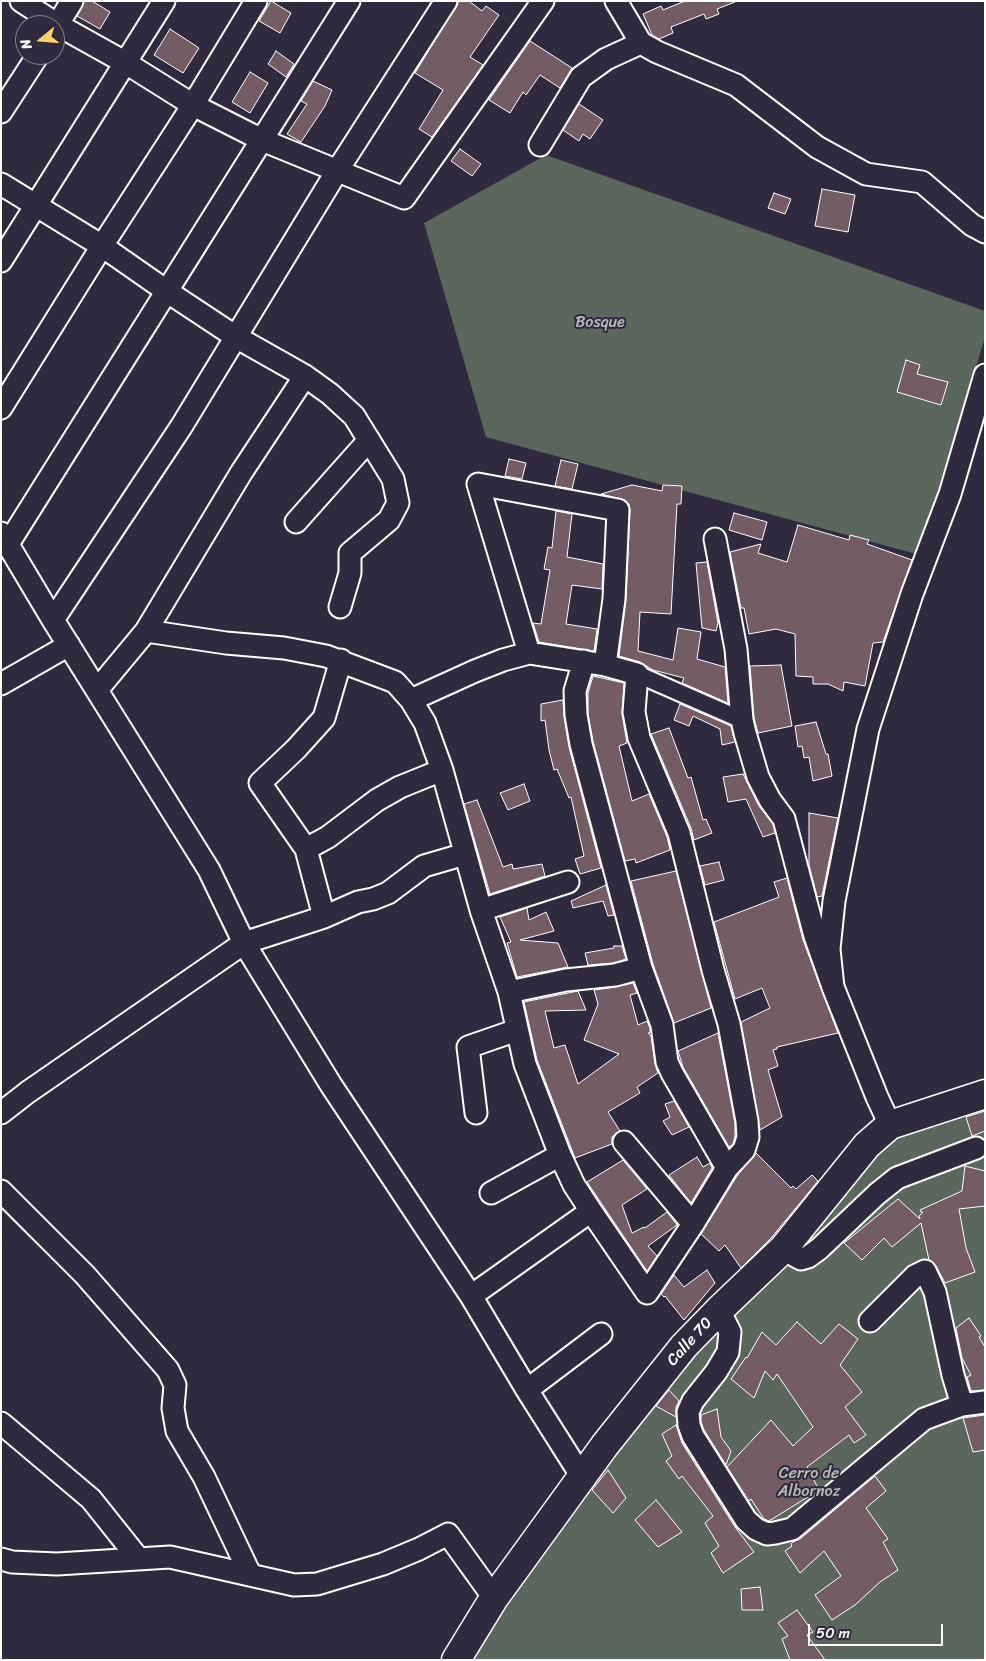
<!DOCTYPE html>
<style>
body{margin:0}
#map{position:relative;width:986px;height:1661px;overflow:hidden;background:#2f2a3d;font-family:Sriracha,sans-serif}
canvas{display:block}
.frame{position:absolute;inset:0;border:2px solid #fff;pointer-events:none}
.north{position:absolute;left:15px;top:15px;width:50px;height:50px;box-sizing:border-box;background:#2f2a3d;border:1px solid #827f8b;border-radius:50%;rotate:253deg;font-size:14px;font-weight:700;line-height:20px;text-align:center;color:#fff}
.north::after{content:'';display:block;margin:auto;width:18px;height:22px;background:#ffd166;clip-path:polygon(50% 0,100% 100%,50% 72%,0 100%)}
.scale{position:absolute;left:808px;top:1624px;width:135px;height:22px;box-sizing:border-box;border:2px solid #fff;border-top:0;padding-left:6px;font-size:15px;line-height:18px;white-space:nowrap;color:#fff;-webkit-text-stroke:4px #2f2a3d;paint-order:stroke}
</style>
<div id="map">
<canvas width="986" height="1661"></canvas>
<div class="frame"></div>
<div class="north">N</div>
<div class="scale">50 m</div>
</div>
<script>
const c = document.querySelector('canvas').getContext('2d');
c.lineJoin = 'round';
function fill(path, color) {
  c.fillStyle = color;
  c.fill(path, 'evenodd');
}
function shape(rows) {
  const path = new Path2D();
  for (const r of rows) {
    path.moveTo(r[0], r[1]);
    for (let i = 2; i < r.length; i += 2) path.lineTo(r[i], r[i + 1]);
  }
  return path;
}
function strokePath(path, color, width, dash) {
  c.strokeStyle = color;
  c.lineWidth = width;
  c.lineCap = dash ? 'butt' : 'round';
  c.setLineDash(dash || []);
  c.stroke(path);
}
function write(font, color, halo, rows, align = 'center') {
  c.font = font + ' Sriracha,sans-serif';
  c.lineWidth = 4;
  c.setLineDash([]);
  c.textBaseline = 'middle';
  c.strokeStyle = halo;
  c.fillStyle = color;
  for (const [text, x, y, turn = 0] of rows) {
    c.save();
    c.translate(x, y);
    c.rotate((+turn || 0) * Math.PI / 180);
    c.textAlign = isNaN(turn) ? turn : align;
    if (halo) c.strokeText(text, 0, 0);
    c.fillText(text, 0, 0);
    c.restore();
  }
}
const green = shape([
 [546,155,985,311,985,337,920,555,486,437,424,223],
 [985,1091,985,1660,472,1660,588,1481,611,1450,891,1130]
]);
const building = shape([
 [84,1,92,1,110,12,100,29,77,16,84,1],
 [271,1,291,13,280,33,259,21,271,1],
 [459,1,469,1,482,11,486,6,499,15,470,57,483,65,432,137,419,129,443,90,415,73,459,1],
 [685,1,735,1,735,2,717,9,719,14,706,19,704,14,671,27,673,33,659,39,652,35,643,14,661,6,663,10,685,1],
 [170,29,199,48,183,73,154,55,170,29],
 [530,41,572,68,560,88,540,75,526,95,523,92,510,113,489,100,530,41],
 [276,51,294,64,286,77,268,64,276,51],
 [250,72,268,83,250,113,232,102,250,72],
 [313,81,332,90,325,106,301,142,287,134,307,104,301,101,313,81],
 [579,104,603,120,590,139,583,134,579,141,563,130,579,104],
 [460,149,481,164,472,176,451,161,460,149],
 [822,189,855,195,848,232,815,226,822,189],
 [774,193,791,199,785,214,768,208,774,193],
 [906,360,920,365,917,374,948,382,941,405,897,392,906,360],
 [509,459,526,463,522,479,505,476,509,459],
 [561,460,578,464,572,489,555,486,561,460],
 [632,485,662,491,663,485,682,486,681,504,677,504,671,614,640,612,638,651,673,660,678,628,701,632,697,659,725,667,728,703,682,683,684,678,653,670,640,662,619,656,626,600,630,510,629,504,625,500,601,494,632,485],
 [556,511,572,514,567,557,603,564,602,589,572,585,566,624,597,629,594,651,539,642,533,623,541,624,550,570,544,569,548,547,552,548,556,511],
 [734,513,767,522,762,540,729,530,734,513],
 [798,525,849,540,850,535,869,540,867,544,912,560,883,642,873,643,865,686,844,682,843,691,828,684,813,684,813,677,796,676,795,634,776,629,749,634,744,608,741,608,730,552,761,544,758,553,787,562,798,525],
 [707,562,718,623,716,631,702,628,696,563,707,562],
 [781,665,792,726,758,733,754,718,750,666,781,665],
 [593,676,624,683,622,714,627,743,619,746,632,801,649,794,667,837,670,850,636,863,635,859,625,861,593,741,588,714,588,693,593,676],
 [563,700,564,717,569,747,601,868,580,874,575,859,584,856,571,797,569,798,557,769,554,770,549,750,545,720,541,721,541,704,563,700],
 [680,704,731,726,735,742,722,745,720,729,693,716,689,726,674,720,680,704],
 [816,722,826,754,828,754,832,776,813,781,809,757,804,758,802,746,798,747,795,726,816,722],
 [669,728,688,778,691,777,703,820,706,819,712,833,694,840,691,828,651,734,669,728],
 [743,774,759,806,773,824,775,833,763,837,746,799,728,802,723,777,743,774],
 [524,784,530,801,508,810,500,793,524,784],
 [477,800,503,867,512,864,513,869,542,864,545,876,490,894,464,804,477,800],
 [809,813,838,818,822,896,817,897,809,865,809,813],
 [719,862,724,880,705,885,700,866,719,862],
 [676,871,711,1008,674,1023,653,964,631,881,676,871],
 [787,878,803,940,838,1033,777,1047,777,1049,773,1050,778,1066,768,1070,782,1117,760,1130,741,1022,770,1008,762,988,735,999,714,922,779,897,774,882,787,878],
 [606,885,614,915,608,916,603,901,573,908,571,901,606,885],
 [527,908,529,920,546,912,554,931,520,940,558,943,568,967,517,977,507,943,511,942,500,917,527,908],
 [614,946,622,946,626,959,613,963,588,965,585,953,614,948,614,946],
 [633,983,637,993,630,995,638,1025,647,1021,650,1028,650,1033,648,1033,651,1036,655,1064,658,1073,637,1087,640,1093,608,1112,620,1131,612,1137,612,1144,575,1158,537,1060,524,1002,578,991,586,1010,545,1011,554,1048,565,1045,578,1084,619,1054,584,1040,598,1004,594,990,616,987,633,983],
 [718,1033,735,1123,735,1136,733,1144,729,1147,683,1067,678,1051,718,1033],
 [674,1101,689,1127,672,1135,663,1121,670,1117,665,1104,674,1101],
 [985,1111,985,1131,972,1136,966,1117,985,1111],
 [756,1153,791,1188,793,1186,796,1189,812,1175,818,1181,771,1238,741,1268,725,1245,719,1251,701,1234,737,1176,756,1153],
 [697,1157,703,1167,710,1163,712,1168,691,1203,669,1175,697,1157],
 [623,1160,647,1189,622,1205,632,1233,644,1227,645,1228,667,1212,677,1225,648,1246,657,1256,647,1271,587,1182,623,1160],
 [965,1166,985,1171,985,1206,959,1209,966,1248,975,1272,945,1283,936,1266,929,1260,921,1223,892,1247,884,1238,862,1260,844,1243,898,1199,920,1219,919,1216,923,1212,921,1212,920,1210,962,1191,965,1166],
 [707,1270,715,1283,684,1320,665,1296,664,1297,661,1294,674,1275,684,1287,707,1270],
 [969,1318,981,1336,979,1337,985,1347,985,1390,971,1391,967,1377,971,1375,962,1358,956,1328,969,1318],
 [797,1322,821,1344,839,1324,858,1339,840,1365,862,1392,845,1407,866,1435,854,1443,849,1435,807,1467,819,1490,769,1521,764,1519,751,1499,749,1501,727,1467,771,1420,793,1446,813,1427,777,1374,773,1380,765,1371,754,1398,731,1379,746,1357,747,1358,762,1332,776,1345,797,1322],
 [669,1390,679,1401,676,1407,676,1417,656,1406,669,1390],
 [717,1409,721,1437,731,1451,726,1465,704,1430,701,1422,701,1415,717,1409],
 [985,1415,985,1450,973,1452,963,1418,985,1415],
 [676,1425,682,1443,735,1527,754,1552,723,1573,711,1553,719,1546,705,1523,713,1516,682,1476,679,1479,666,1461,672,1456,662,1434,676,1425],
 [608,1470,626,1498,613,1513,592,1490,608,1470],
 [875,1476,886,1491,866,1508,888,1539,883,1542,898,1570,880,1582,855,1605,832,1620,815,1595,841,1576,824,1551,800,1573,785,1551,792,1546,791,1544,793,1542,800,1539,875,1476],
 [656,1500,682,1532,658,1547,635,1520,656,1500],
 [760,1587,763,1610,742,1610,741,1589,760,1587],
 [797,1610,813,1632,807,1635,825,1660,790,1660,782,1639,788,1636,778,1623,797,1610]
]);
const pedestrian = shape([
 [637,674,742,720]
]);
const minor = shape([
 [21,1,58,25,126,63,193,105,262,140,404,198,543,1],
 [616,1,641,43,657,52,736,85,817,147,866,174,922,182,972,225,985,232],
 [55,29,72,1],
 [1,112,38,55],
 [540,145,581,77,606,59,641,43],
 [1,184,102,246,168,292,236,337,305,376,330,394,354,416,393,479,398,503,389,520,350,553,350,573,340,607],
 [1,261,164,1],
 [1,408,102,246,193,105,256,1],
 [296,522,369,440],
 [1,533,53,620,209,870,244,943,331,1085,471,1296,527,1390,582,1477],
 [715,539,736,649,742,720,745,733,758,777,770,800,784,819,815,936,833,987,877,1097,890,1125],
 [8,544,349,1],
 [53,620,181,427,337,171,446,1],
 [146,631,226,643,284,648,326,656,395,682,411,700,425,723,442,770,481,910,509,992,525,1064,560,1155,574,1185,591,1211,647,1293,693,1224,727,1168,744,1150,748,1137,747,1121,729,1024,713,970,679,833,639,738,634,712,637,674,605,665,529,653,503,660,475,671,411,700],
 [529,653,478,484,618,510,614,599,605,665],
 [584,661,575,691,576,715,581,744,641,968,662,1025,667,1062,672,1073,727,1168],
 [1,684,69,645],
 [97,690,146,631,241,473,305,376],
 [306,849,328,837,377,800,400,787,442,770],
 [481,910,568,882],
 [324,917,306,849,260,783,296,749,324,718,341,660],
 [833,987,829,949,834,901,868,729,912,594,950,494,985,375],
 [509,992,566,980,615,975,641,968],
 [1,1113,28,1092,244,943,324,917,358,902,373,899,388,893,424,866,465,854],
 [476,1113,468,1047,517,1030],
 [624,1142,693,1224],
 [1,1191,85,1275,168,1370,175,1385,173,1408,177,1431,204,1477,250,1574],
 [491,1193,560,1155],
 [783,1249,801,1259,808,1257,819,1249,877,1194,897,1178,976,1148],
 [471,1296,591,1211],
 [719,1310,730,1332,728,1352,716,1372,693,1401,688,1412,689,1425,693,1436,746,1520,756,1529,767,1534,775,1533,792,1529,924,1419,962,1405,985,1402],
 [870,1321,915,1276,925,1271,935,1292,953,1375,962,1405],
 [527,1390,601,1334],
 [1,1423,91,1499,138,1558],
 [1,1559,12,1562,57,1564,170,1557,294,1585,317,1584,383,1564,419,1549,448,1534,494,1598]
]);
const tertiary = shape([
 [456,1660,494,1598,605,1445,684,1346,719,1310,783,1249,867,1145,890,1125,985,1094]
]);
const parkNames = [
 ["Bosque",600,323],
 ["Cerro de",809,1474],
 ["Albornoz",809,1492]
];
const streetNames = [
 ["Calle 70",690,1342,-48]
];
fill(green, '#5b675c');
fill(building, '#745c64');
strokePath(building, '#fff', 1);
strokePath(pedestrian, '#fff', 20);
strokePath(minor, '#fff', 25);
strokePath(tertiary, '#fff', 31);
strokePath(pedestrian, '#2f2a3d', 16);
strokePath(minor, '#2f2a3d', 21);
strokePath(tertiary, '#2f2a3d', 28);
write('16px', '#b5bbb6', '#2f2a3d', parkNames);
write('16px', '#fff', '#2f2a3d', streetNames);
</script>
